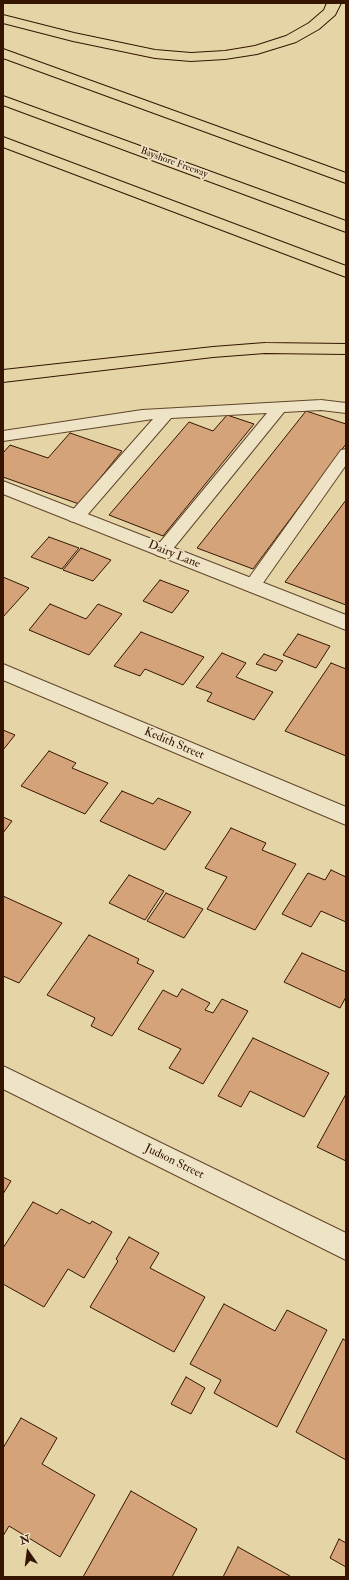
<!DOCTYPE html>
<style>
body{margin:0}
#map{position:relative;width:349px;height:1580px;overflow:hidden;background:#e5d4a6;font-family:"IM FELL Double Pica",serif}
canvas{display:block}
.frame{position:absolute;inset:0;border:4px solid #351502;pointer-events:none}
.north{position:absolute;left:8px;top:1532px;width:40px;height:40px;-webkit-text-stroke:3px #eee3c5;paint-order:stroke;rotate:346deg;font-size:11px;font-weight:700;line-height:16px;text-align:center;color:#351502}
.north::after{content:'';display:block;margin:auto;width:14px;height:18px;background:#351502;clip-path:polygon(50% 0,100% 100%,50% 72%,0 100%)}
</style>
<div id="map">
<canvas width="349" height="1580"></canvas>
<div class="frame"></div>
<div class="north">N</div>
</div>
<script>
const c = document.querySelector('canvas').getContext('2d');
c.lineJoin = 'round';
function fill(path, color) {
  c.fillStyle = color;
  c.fill(path, 'evenodd');
}
function shape(rows) {
  const path = new Path2D();
  for (const r of rows) {
    path.moveTo(r[0], r[1]);
    for (let i = 2; i < r.length; i += 2) path.lineTo(r[i], r[i + 1]);
  }
  return path;
}
function strokePath(path, color, width, dash) {
  c.strokeStyle = color;
  c.lineWidth = width;
  c.lineCap = dash ? 'butt' : 'round';
  c.setLineDash(dash || []);
  c.stroke(path);
}
function write(font, color, halo, rows, align = 'center') {
  c.font = font + ' "IM FELL Double Pica",serif';
  c.lineWidth = 3.5;
  c.setLineDash([]);
  c.textBaseline = 'middle';
  c.strokeStyle = halo;
  c.fillStyle = color;
  for (const [text, x, y, turn = 0] of rows) {
    c.save();
    c.translate(x, y);
    c.rotate((+turn || 0) * Math.PI / 180);
    c.textAlign = isNaN(turn) ? turn : align;
    if (halo) c.strokeText(text, 0, 0);
    c.fillText(text, 0, 0);
    c.restore();
  }
}
const building = shape([
 [306,411,346,424,346,444,253,569,197,548,306,411],
 [227,415,254,424,163,536,109,515,189,422,213,431,227,415],
 [70,433,122,451,79,504,3,477,3,453,10,445,48,458,70,433],
 [346,500,346,605,285,582,346,500],
 [49,537,79,548,62,569,31,557,49,537],
 [81,548,111,560,93,581,63,570,81,548],
 [3,577,29,588,3,617,3,577],
 [160,580,189,591,172,613,143,601,160,580],
 [50,604,86,619,98,604,122,614,89,655,29,630,50,604],
 [141,632,204,657,183,685,145,669,140,676,114,666,141,632],
 [298,634,330,646,316,668,283,655,298,634],
 [222,653,246,663,236,677,273,692,254,720,207,701,212,693,196,687,222,653],
 [264,654,283,661,276,671,256,664,264,654],
 [331,663,346,669,346,756,285,731,331,663],
 [3,730,15,735,3,750,3,730],
 [49,751,76,763,72,768,108,783,85,814,21,786,49,751],
 [122,791,153,804,158,798,191,812,165,850,100,821,122,791],
 [3,817,12,821,3,833,3,817],
 [231,828,266,843,262,850,296,864,255,930,207,909,227,877,205,868,231,828],
 [331,870,346,877,346,922,321,911,311,927,282,914,308,873,325,880,331,870],
 [129,875,164,891,145,920,109,903,129,875],
 [166,893,203,909,184,938,147,921,166,893],
 [3,896,62,923,19,983,3,976,3,896],
 [89,935,139,959,137,963,154,971,112,1036,91,1026,95,1018,47,995,89,935],
 [302,953,346,972,346,997,340,1008,284,982,302,953],
 [182,989,210,1003,205,1010,213,1013,222,999,248,1011,203,1084,169,1068,181,1049,138,1029,163,990,177,997,182,989],
 [253,1038,329,1073,304,1117,250,1091,241,1107,218,1096,253,1038],
 [346,1094,346,1161,317,1147,346,1094],
 [3,1177,11,1181,3,1194,3,1177],
 [33,1202,57,1214,61,1209,90,1224,92,1221,112,1232,84,1278,68,1269,44,1307,3,1284,3,1248,33,1202],
 [129,1237,159,1253,150,1268,205,1297,174,1352,90,1307,118,1261,116,1259,129,1237],
 [224,1304,275,1331,287,1310,327,1330,277,1427,214,1393,221,1380,190,1364,224,1304],
 [343,1339,346,1341,346,1460,296,1432,343,1339],
 [186,1377,205,1388,191,1414,171,1404,186,1377],
 [21,1418,57,1438,42,1464,95,1495,60,1557,9,1526,3,1536,3,1448,21,1418],
 [131,1491,197,1529,172,1577,83,1577,131,1491],
 [339,1539,346,1543,346,1567,330,1558,339,1539],
 [238,1547,290,1576,289,1577,223,1577,238,1547]
]);
const lane = shape([
 [321,400,346,403,346,413,321,410,284,412,168,555,162,557,156,555,154,551,156,547,267,413,171,418,82,521,76,522,70,521,68,517,70,513,153,419,3,441,3,431,142,410,321,400],
 [346,449,346,465,258,590,252,592,246,590,244,586,246,582,341,450,346,449]
]);
const street = shape([
 [3,481,346,615,346,630,3,494,3,481],
 [3,664,346,807,346,825,3,680,3,664],
 [3,1066,346,1233,346,1260,3,1089,3,1066]
]);
const highway = shape([
 [327,3,341,3,335,15,319,29,296,42,257,54,225,59,191,61,155,58,73,41,3,23,3,15,74,33,155,50,191,53,225,51,255,46,286,36,309,23,324,10,327,3],
 [3,49,346,173,346,183,3,58,3,49],
 [3,96,346,221,346,232,3,105,3,96],
 [3,137,346,266,346,277,3,147,3,137],
 [265,343,346,344,346,354,265,353,213,357,3,382,3,370,213,347,265,343]
]);
const farStreetnames = [
 ["Bayshore Freeway",174,163,20]
];
const streetNames = [
 ["Dairy Lane",174,555,22],
 ["Kedith Street",174,744,23],
 ["Judson Street",174,1162,26]
];
fill(building, '#d4a379');
strokePath(building, '#351502', 1);
strokePath(lane, '#61452b', 2);
strokePath(street, '#61452b', 2);
strokePath(highway, '#351502', 2);
fill(lane, '#eee3c5');
fill(street, '#eee3c5');
fill(highway, '#e5d4a6');
write('10px', '#351502', '#eee3c5', farStreetnames);
write('12px', '#351502', '#eee3c5', streetNames);
</script>
